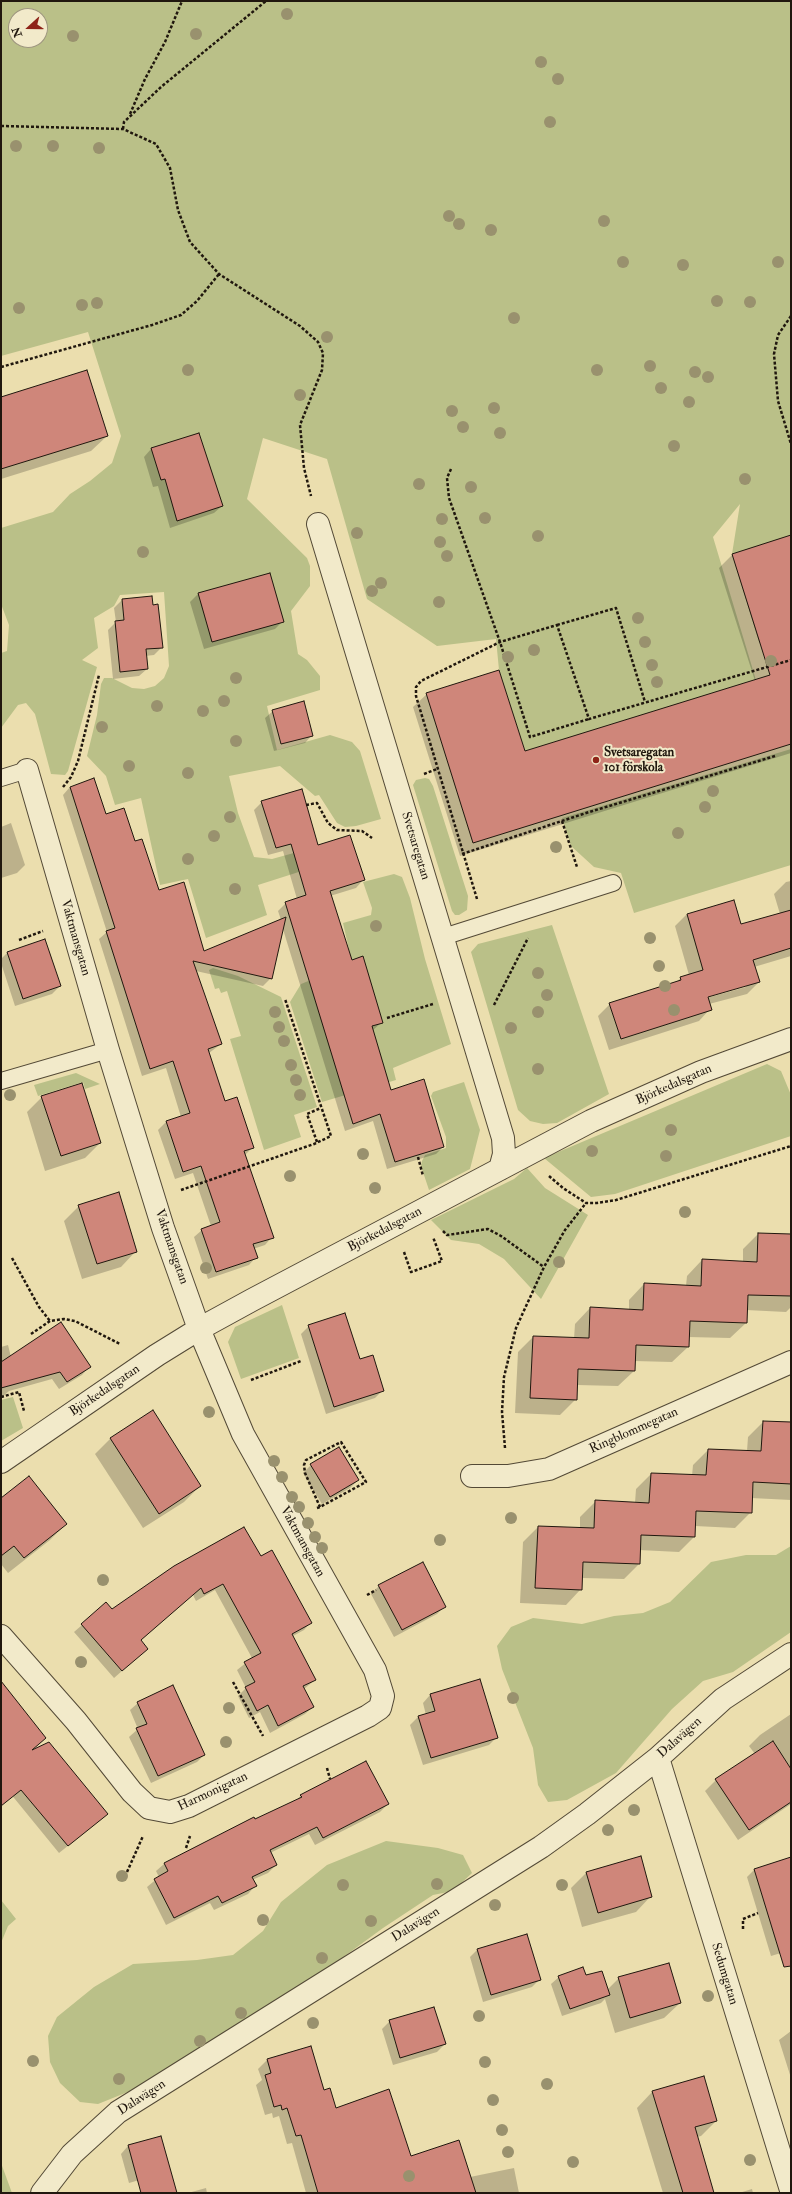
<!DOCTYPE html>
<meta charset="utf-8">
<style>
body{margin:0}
#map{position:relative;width:792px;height:2194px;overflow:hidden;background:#ebdeae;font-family:"IM FELL Double Pica",serif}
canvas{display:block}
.frame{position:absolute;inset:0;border:2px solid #20170e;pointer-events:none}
.north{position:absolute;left:8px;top:8px;width:40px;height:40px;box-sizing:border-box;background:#f2eaca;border:1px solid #9e967f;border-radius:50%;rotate:249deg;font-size:11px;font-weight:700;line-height:16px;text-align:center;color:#20170e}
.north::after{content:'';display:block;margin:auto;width:14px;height:18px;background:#8f2418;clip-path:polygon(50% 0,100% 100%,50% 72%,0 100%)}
</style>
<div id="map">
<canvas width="792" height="2194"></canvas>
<div class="frame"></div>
<div class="north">N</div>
</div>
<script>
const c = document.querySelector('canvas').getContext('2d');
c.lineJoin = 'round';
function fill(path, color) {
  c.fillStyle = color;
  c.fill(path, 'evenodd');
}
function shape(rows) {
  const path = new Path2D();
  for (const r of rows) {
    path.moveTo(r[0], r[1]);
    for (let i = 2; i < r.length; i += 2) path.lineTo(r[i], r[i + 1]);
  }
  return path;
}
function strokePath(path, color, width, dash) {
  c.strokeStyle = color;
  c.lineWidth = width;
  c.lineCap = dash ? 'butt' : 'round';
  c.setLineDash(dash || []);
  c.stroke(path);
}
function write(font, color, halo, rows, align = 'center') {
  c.font = font + ' "IM FELL Double Pica",serif';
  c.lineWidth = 4;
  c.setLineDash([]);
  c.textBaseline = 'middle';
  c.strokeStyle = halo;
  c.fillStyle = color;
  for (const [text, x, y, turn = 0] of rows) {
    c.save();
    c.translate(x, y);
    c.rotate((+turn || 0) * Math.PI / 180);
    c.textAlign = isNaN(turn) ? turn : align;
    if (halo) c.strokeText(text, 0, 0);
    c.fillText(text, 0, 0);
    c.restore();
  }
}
const green = shape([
 [1,1,791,1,791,671,785,673,759,642,732,554,740,504,713,537,756,680,525,751,499,670,496,639,437,646,367,599,327,459,263,438,247,499,307,558,310,566,310,586,291,611,298,654,307,660,320,676,320,690,267,706,277,750,330,735,352,742,360,751,381,819,356,826,345,827,337,823,319,795,315,796,280,766,229,776,238,813,254,857,272,859,319,846,327,863,258,885,267,915,206,938,188,879,160,885,141,798,115,805,106,776,87,756,97,715,101,684,104,678,112,678,132,688,144,689,155,686,164,678,169,666,164,592,120,595,114,606,94,618,98,648,82,660,97,667,68,771,65,775,51,774,35,714,26,703,18,705,1,728,1,653,7,651,9,625,1,604,1,528,53,512,70,494,90,481,112,463,121,436,88,332,1,356],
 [16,16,40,16,40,40,16,40],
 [791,749,791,865,634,913,621,873,594,867,571,846,562,818],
 [425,778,429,779,433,786,468,896,467,910,459,915,455,915,452,911,413,785,416,780],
 [394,874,402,877,410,898,425,959,451,1044,393,1068,396,1080,322,1102,290,1002,301,984,352,963,343,923,371,915,372,908,363,882],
 [552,925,609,1094,557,1123,543,1124,530,1121,518,1110,471,952,478,944],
 [213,968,238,976,281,997,317,1107,294,1115,301,1137,264,1150,230,1039,241,1036,227,991,221,993,219,988,215,989,209,970],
 [767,1064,781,1071,791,1095,791,1136,615,1194,591,1197,544,1158],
 [76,1073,100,1084,85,1089,83,1082,38,1096,34,1085],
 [464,1082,480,1130,470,1169,429,1190,421,1166,422,1161,425,1155,446,1148,446,1137,431,1096,433,1092],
 [527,1168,545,1188,588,1215,541,1299,504,1259,479,1244,451,1240,431,1220,514,1179],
 [282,1305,299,1358,241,1379,228,1342,235,1327],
 [13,1397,23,1428,1,1441,1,1400],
 [791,1546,791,1632,733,1672,703,1681,672,1709,616,1773,567,1800,548,1802,538,1785,533,1748,502,1669,497,1646,511,1627,533,1618,582,1624,614,1616,643,1613,670,1602,711,1562,746,1555,776,1555],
 [386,1841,438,1848,463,1855,472,1873,453,1891,433,1895,383,1928,286,1999,216,2038,150,2083,98,2104,80,2102,60,2083,50,2062,48,2036,57,2017,94,1987,133,1964,197,1960,233,1955,263,1931,281,1902,327,1865],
 [1,1900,16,1919,8,1926,1,1943],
 [1,2163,12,2193,1,2193]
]);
const shadow = shape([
 [1,398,107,436,91,451,1,479],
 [198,434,222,506,214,513,170,528,158,486,153,487,144,457,151,449],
 [791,536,791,753,460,856,413,707,427,694,524,753,755,681,719,568,732,555],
 [198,594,283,621,275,629,204,649,190,602],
 [151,597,162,647,154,655,145,656,147,669,139,676,113,679,108,630,116,622,114,608,122,600],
 [273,711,312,735,305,743,274,751,265,718],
 [70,787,106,816,134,843,158,891,204,952,281,920,278,911,286,903,297,899,283,851,268,855,254,810,262,802,317,847,363,880,356,888,330,896,351,962,382,1022,372,1031,391,1091,443,1147,436,1154,387,1169,373,1121,345,1131,282,926,271,978,263,986,196,971,221,1044,209,1053,224,1103,253,1147,245,1155,272,1237,265,1245,253,1249,256,1257,249,1265,208,1279,194,1237,202,1230,211,1226,193,1173,175,1179,158,1130,166,1122,181,1117,166,1068,142,1076,99,939,107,932,63,795],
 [11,823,25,865,17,873,1,878,1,827],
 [791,881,791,956,754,967,759,982,747,994,709,1004,710,1009,699,1021,609,1050,598,1016,610,1004,676,982,681,978,689,975,675,926,687,914,740,925,780,914,774,894,786,882],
 [746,985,746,987,703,999,703,997],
 [8,952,60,986,52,994,15,1006,1,963,1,959],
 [42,1097,100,1143,85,1158,45,1171,27,1112],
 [79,1206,136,1251,121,1267,82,1279,64,1221],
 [758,1234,791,1235,791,1307,786,1312,746,1310,746,1323,730,1338,688,1337,688,1347,672,1362,634,1361,634,1371,618,1386,577,1385,576,1399,560,1415,515,1413,518,1352,533,1337,574,1339,575,1324,590,1308,629,1310,629,1300,644,1284,686,1286,687,1276,702,1260,743,1262,743,1249],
 [309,1326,359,1360,383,1390,375,1398,326,1414,301,1334],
 [8,1345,11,1357,89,1367,82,1375,59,1389,52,1379,9,1391,1,1398,1,1347],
 [763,1422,791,1423,791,1500,751,1498,751,1512,735,1528,695,1526,694,1537,679,1552,639,1550,639,1564,624,1579,582,1578,581,1589,566,1605,520,1603,523,1542,538,1527,580,1529,580,1517,596,1501,635,1503,636,1489,651,1474,692,1476,693,1465,708,1450,747,1451,748,1437],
 [111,1438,200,1486,184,1502,143,1528,95,1454],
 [311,1465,358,1480,350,1488,322,1504,303,1473],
 [1,1499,66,1524,50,1540,8,1573,1,1564],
 [261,1558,311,1622,304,1630,293,1636,315,1680,304,1689,313,1707,305,1714,270,1733,260,1712,249,1718,238,1696,246,1688,237,1670,252,1658,215,1590,196,1601,193,1595,140,1641,139,1656,114,1678,74,1632,82,1625,112,1610],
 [379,1586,444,1607,437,1614,394,1637,371,1594],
 [1,1683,31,1751,99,1821,59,1853,1,1782],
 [430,1695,497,1737,489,1745,423,1765,410,1725,418,1717,426,1715,423,1703],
 [138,1703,204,1755,197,1762,151,1783,129,1737,138,1729,130,1710],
 [791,1714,791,1804,738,1840,705,1791,716,1780,755,1754,749,1746,760,1735],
 [301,1795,388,1804,380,1812,315,1845,309,1834,270,1853,276,1865,268,1873,252,1880,255,1886,248,1894,214,1910,210,1903,166,1925,147,1887,159,1877,156,1871,164,1864,253,1819,254,1821,296,1801],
 [791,1859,791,1950,771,1956,747,1877,755,1869],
 [586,1873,651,1896,636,1912,582,1927,571,1888],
 [478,1949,540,1979,532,1987,483,2002,470,1957],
 [559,1977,607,1990,619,1978,680,2003,664,2018,615,2033,605,1999,601,2003,562,2016,551,1984],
 [390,2021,445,2044,437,2052,393,2065,382,2029],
 [791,2031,791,2078,779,2040],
 [267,2060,323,2091,335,2109,411,2157,470,2177,514,2168,519,2193,306,2193,292,2143,287,2144,279,2116,273,2118,272,2113,265,2115,256,2085,262,2080,258,2069],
 [703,2077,716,2121,701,2136,697,2137,713,2193,663,2193,637,2108,652,2092],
 [160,2137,160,2174,129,2183,121,2154,128,2146],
 [206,2188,207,2193,188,2193],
 [752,2189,753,2193,739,2193]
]);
const building = shape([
 [87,370,108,436,1,469,1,397,87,370],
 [199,433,223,506,177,521,165,479,161,480,151,448,199,433],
 [791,535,791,744,473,843,426,693,499,670,525,751,770,675,732,554,791,535],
 [270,573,284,622,212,642,198,593,270,573],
 [152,596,153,605,158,604,163,648,146,649,148,669,120,672,115,621,124,620,122,599,152,596],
 [304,701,313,736,281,744,272,710,304,701],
 [94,778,106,814,124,808,135,841,142,839,159,890,184,882,204,951,286,917,272,979,193,961,222,1044,208,1049,225,1101,237,1097,254,1148,244,1151,274,1238,253,1244,258,1258,216,1272,201,1229,220,1222,201,1166,183,1172,166,1121,190,1113,173,1061,150,1069,106,931,115,928,70,787,94,778],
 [302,789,318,845,350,835,365,880,330,891,352,960,363,956,383,1023,372,1026,391,1090,424,1079,444,1147,395,1162,380,1114,353,1124,285,902,306,895,291,844,276,848,261,801,302,789],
 [734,900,741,924,791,910,791,948,753,960,760,982,708,997,712,1010,621,1039,609,1003,681,980,680,977,703,970,687,914,734,900],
 [45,939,61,986,23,999,7,952,45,939],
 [82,1083,101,1143,61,1156,41,1096,82,1083],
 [119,1192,137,1252,97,1264,78,1205,119,1192],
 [758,1233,791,1234,791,1296,748,1295,747,1323,690,1321,689,1347,636,1345,635,1371,578,1369,577,1400,530,1398,533,1336,589,1338,590,1307,643,1310,644,1283,701,1286,702,1259,757,1262,758,1233],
 [345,1313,360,1359,373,1355,384,1391,334,1407,308,1325,345,1313],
 [61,1322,91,1367,67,1382,60,1372,1,1388,1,1362,61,1322],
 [153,1410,201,1486,159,1514,110,1438,153,1410],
 [763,1421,791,1422,791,1484,753,1482,752,1513,696,1511,695,1537,641,1535,640,1564,583,1562,582,1590,535,1588,538,1526,594,1528,595,1500,649,1503,651,1473,706,1475,708,1449,761,1451,763,1421],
 [339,1447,359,1480,330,1497,310,1464,339,1447],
 [29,1476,67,1524,24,1558,14,1546,1,1556,1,1498,29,1476],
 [244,1527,261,1556,272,1550,312,1623,292,1634,316,1680,303,1686,314,1707,278,1726,268,1705,257,1711,245,1687,255,1682,244,1662,261,1653,223,1584,204,1594,201,1588,141,1640,148,1649,122,1671,81,1624,106,1602,112,1609,174,1566,244,1527],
 [423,1562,446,1607,402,1630,378,1585,423,1562],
 [480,1679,498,1738,431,1758,418,1716,435,1711,430,1694,480,1679],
 [1,1681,46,1738,32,1750,49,1742,108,1814,68,1846,21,1790,1,1806,1,1681],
 [173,1685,205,1755,158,1776,136,1728,147,1724,137,1702,173,1685],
 [773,1741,791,1769,791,1802,749,1830,715,1779,773,1741],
 [366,1761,389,1804,323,1838,317,1827,270,1850,277,1865,252,1877,257,1886,222,1903,218,1896,174,1918,154,1879,168,1871,164,1863,254,1817,255,1819,302,1797,300,1795,366,1761],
 [641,1856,652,1897,598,1913,586,1872,641,1856],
 [791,1857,791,1966,784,1967,754,1869,791,1857],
 [527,1934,541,1980,491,1995,477,1949,527,1934],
 [669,1963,681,2003,630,2018,618,1977,669,1963],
 [583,1967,586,1975,602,1971,610,1995,570,2009,558,1976,583,1967],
 [434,2007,446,2044,400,2058,389,2020,434,2007],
 [311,2046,324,2090,330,2088,336,2108,389,2089,411,2156,459,2140,476,2193,318,2193,301,2135,296,2136,287,2108,282,2110,281,2105,274,2107,265,2075,271,2073,267,2059,311,2046],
 [704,2076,717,2121,695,2127,714,2193,683,2193,652,2091,704,2076],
 [161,2136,177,2193,141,2193,128,2145,161,2136]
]);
const path = shape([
 [130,114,145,79,165,42,182,1],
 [1,126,123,129,156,144,170,168,178,210,190,242,219,274,300,326,318,342,323,353,322,370,300,425,304,468,311,496],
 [123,129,124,122,161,87,266,1],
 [791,316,778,335,774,354,778,401,791,444],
 [1,367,152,325,181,315,197,301,219,274],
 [451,469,447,478,449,498,500,642,530,737,589,719],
 [557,625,616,608,645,702],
 [424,774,437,769],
 [63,787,71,777,78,761,99,675],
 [306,805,317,803,328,823,337,830,362,831,372,838],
 [562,821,577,867],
 [462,854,586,813,775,756],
 [477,899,416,696,416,687,421,681,500,642,557,625,589,719,791,660],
 [19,940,43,931],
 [494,1005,528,938],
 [387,1018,433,1004],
 [317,1142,307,1114,321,1108],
 [418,1157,423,1176],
 [549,1176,563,1188,586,1203,597,1203,616,1200,791,1146],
 [181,1190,314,1144,331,1136,285,999],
 [443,1231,447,1235,488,1229,501,1236,544,1267],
 [404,1252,411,1272,442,1261,433,1237],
 [12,1258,39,1307,50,1321],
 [31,1334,50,1321,64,1319,75,1321,120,1344],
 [251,1380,301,1361],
 [1,1397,19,1392,24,1411],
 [505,1448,502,1412,504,1377,516,1328,544,1267,565,1230,586,1203],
 [317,1508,320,1507,366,1482,341,1442,306,1460,304,1465,305,1473,320,1507],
 [367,1595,376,1590],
 [233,1682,263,1736],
 [327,1768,330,1779],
 [186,1848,190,1836],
 [127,1872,143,1836],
 [743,1929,743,1919,758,1913]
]);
const lane = shape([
 [1,778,27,770],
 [443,937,613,883],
 [1,1081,108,1050]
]);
const street = shape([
 [318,524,503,1138,504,1154,500,1169],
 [1,1462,157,1355,199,1329,252,1300,591,1121,701,1072,791,1039],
 [472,1476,508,1476,549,1469,791,1362],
 [1,1636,76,1721,132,1792,149,1808,170,1812,189,1806,368,1716,380,1708,383,1696,375,1670,243,1434,199,1329,163,1228,108,1050,27,770],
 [658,1758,791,2190],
 [42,2193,72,2154,118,2112,541,1847,587,1814,658,1758,723,1699,791,1654]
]);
const trees = [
 [287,14],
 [196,34],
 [73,36],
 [541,62],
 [558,79],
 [550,122],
 [16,146],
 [53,146],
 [99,148],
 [449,216],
 [604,221],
 [459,224],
 [491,230],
 [623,262],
 [778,262],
 [683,265],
 [717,301],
 [750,302],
 [97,303],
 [82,305],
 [19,308],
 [514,318],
 [327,337],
 [650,366],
 [188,370],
 [597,370],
 [695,372],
 [708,377],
 [661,388],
 [300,395],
 [689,402],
 [494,408],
 [452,411],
 [463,427],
 [500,433],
 [674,446],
 [745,479],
 [419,484],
 [471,487],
 [485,518],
 [442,519],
 [357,533],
 [538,536],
 [440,542],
 [143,552],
 [447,556],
 [381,583],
 [372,591],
 [439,602],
 [638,618],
 [645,642],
 [534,650],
 [508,657],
 [771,661],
 [652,665],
 [236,678],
 [657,682],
 [224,701],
 [157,706],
 [203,711],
 [102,727],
 [236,741],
 [129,766],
 [188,773],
 [713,791],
 [705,807],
 [230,817],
 [678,833],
 [214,836],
 [556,847],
 [188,859],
 [235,889],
 [376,926],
 [650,938],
 [659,966],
 [538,973],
 [665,986],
 [547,995],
 [674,1010],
 [275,1012],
 [538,1012],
 [279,1027],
 [511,1028],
 [284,1041],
 [291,1065],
 [538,1069],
 [296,1080],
 [10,1095],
 [300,1095],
 [671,1130],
 [592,1151],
 [363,1154],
 [666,1156],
 [290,1176],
 [375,1188],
 [685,1212],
 [559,1262],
 [206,1268],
 [209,1412],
 [274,1461],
 [282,1477],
 [292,1497],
 [299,1507],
 [511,1518],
 [308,1523],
 [315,1537],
 [440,1540],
 [322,1548],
 [103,1580],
 [81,1662],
 [513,1698],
 [229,1708],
 [226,1742],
 [634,1810],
 [608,1830],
 [122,1876],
 [437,1884],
 [343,1885],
 [562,1885],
 [495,1905],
 [263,1920],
 [371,1921],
 [322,1958],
 [708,1996],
 [241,2013],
 [479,2016],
 [313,2023],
 [200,2041],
 [33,2061],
 [485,2062],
 [119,2079],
 [547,2084],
 [493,2100],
 [502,2130],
 [508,2152],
 [750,2160],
 [573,2162],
 [409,2176]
];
const markers = [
 [596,760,4,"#8f2418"]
];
const poiNames = [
 ["Svetsaregatan",604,753],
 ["101 förskola",604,768]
];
const streetNames = [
 ["Svetsaregatan",415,846,73],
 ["Vaktmansgatan",75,938,74],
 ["Björkedalsgatan",674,1085,-24],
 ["Björkedalsgatan",385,1230,-28],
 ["Vaktmansgatan",171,1247,71],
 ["Björkedalsgatan",105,1391,-34],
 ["Ringblommegatan",634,1431,-24],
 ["Vaktmansgatan",302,1542,61],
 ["Dalavägen",680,1738,-42],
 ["Harmonigatan",213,1792,-25],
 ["Dalavägen",416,1925,-32],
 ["Sedumgatan",724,1974,73],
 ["Dalavägen",142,2098,-33]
];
fill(green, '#bac088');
fill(shadow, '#0003');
fill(building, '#cf867a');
strokePath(building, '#20170e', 1);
strokePath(lane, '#534936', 18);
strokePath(street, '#534936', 24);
strokePath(path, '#20170e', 2.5, [3, 2]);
strokePath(lane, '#f2eaca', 16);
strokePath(street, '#f2eaca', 22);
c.fillStyle = '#99916e';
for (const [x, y] of trees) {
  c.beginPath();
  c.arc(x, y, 6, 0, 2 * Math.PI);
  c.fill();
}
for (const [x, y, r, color] of markers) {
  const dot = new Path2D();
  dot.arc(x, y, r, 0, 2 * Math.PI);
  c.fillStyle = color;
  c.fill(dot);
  strokePath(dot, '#f2eaca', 1.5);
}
write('bold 13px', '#20170e', '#f2eaca', poiNames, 'left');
write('13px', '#20170e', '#f2eaca', streetNames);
</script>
